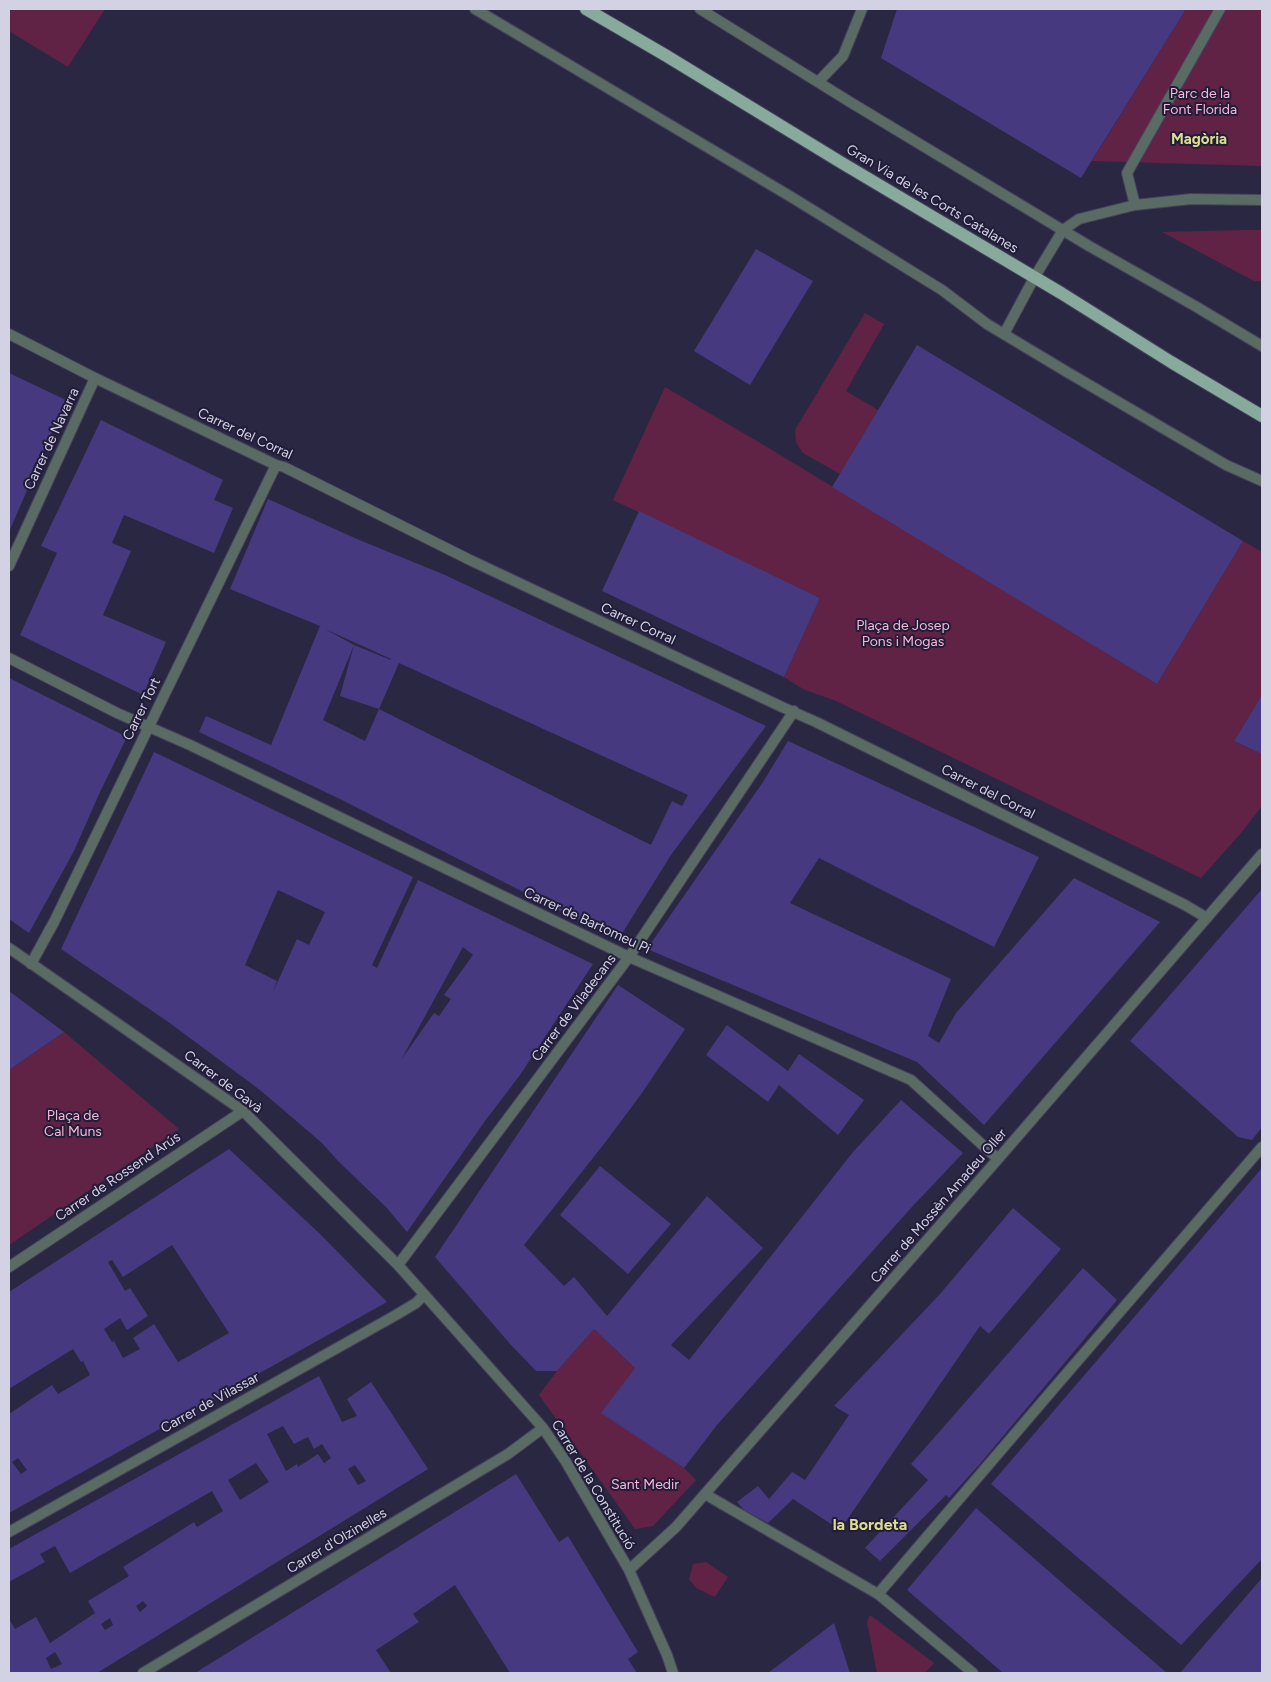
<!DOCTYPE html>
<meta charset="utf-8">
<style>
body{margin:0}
#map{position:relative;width:1271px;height:1682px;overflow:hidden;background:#2a2743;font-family:Figtree,sans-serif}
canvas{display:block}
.frame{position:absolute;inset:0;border:10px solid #d3d2e4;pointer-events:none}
</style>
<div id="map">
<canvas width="1271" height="1682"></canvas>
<div class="frame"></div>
</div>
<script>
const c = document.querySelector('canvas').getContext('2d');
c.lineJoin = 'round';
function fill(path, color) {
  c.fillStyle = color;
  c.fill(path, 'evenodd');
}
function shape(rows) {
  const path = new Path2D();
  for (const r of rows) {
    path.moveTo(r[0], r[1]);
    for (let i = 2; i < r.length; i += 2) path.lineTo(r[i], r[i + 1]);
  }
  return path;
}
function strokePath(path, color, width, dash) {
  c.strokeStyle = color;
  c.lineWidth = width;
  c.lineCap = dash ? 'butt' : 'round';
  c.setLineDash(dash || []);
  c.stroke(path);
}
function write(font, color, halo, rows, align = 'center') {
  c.font = font + ' Figtree,sans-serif';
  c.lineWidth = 4;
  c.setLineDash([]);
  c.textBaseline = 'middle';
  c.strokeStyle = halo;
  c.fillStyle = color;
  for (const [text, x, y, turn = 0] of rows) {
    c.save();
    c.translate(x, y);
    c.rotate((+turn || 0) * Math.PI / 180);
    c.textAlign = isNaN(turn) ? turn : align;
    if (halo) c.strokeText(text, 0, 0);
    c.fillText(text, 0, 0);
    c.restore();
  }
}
const green = shape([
 [9,9,105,9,68,67,9,31],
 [1186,9,1262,9,1262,166,1092,161],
 [1244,230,1262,230,1262,281,1254,281,1162,232],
 [865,313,884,324,846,391,878,410,840,474,803,453,796,442,795,430],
 [665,387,767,447,1157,684,1243,541,1262,552,1262,695,1234,741,1262,754,1262,806,1241,833,1201,878,836,701,803,689,784,677,820,598,613,500],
 [64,1032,179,1129,9,1245,9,1070],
 [594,1329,635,1368,602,1413,684,1468,696,1480,653,1526,635,1529,539,1395,557,1371],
 [706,1562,728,1577,715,1597,696,1588,689,1579,693,1564],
 [870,1615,934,1663,925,1673,877,1673,867,1622]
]);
const building = shape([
 [897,9,1186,9,1081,178,881,58],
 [756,249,813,281,750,385,694,351],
 [917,345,1243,541,1157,684,832,487],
 [9,373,66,400,9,532],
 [101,420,223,480,214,500,233,508,214,553,124,515,112,543,131,551,103,615,166,642,143,695,20,635,57,553,41,546],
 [268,499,357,539,445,575,766,726,671,855,618,940,340,799,199,732,206,716,271,745,320,626,230,589],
 [325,629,391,659,391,660,354,645],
 [354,645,340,696,379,709,399,663,688,795,682,806,672,801,651,845,379,709,365,741,323,720],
 [639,511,820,598,784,677,602,591],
 [9,678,127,737,100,792,74,851,29,933,9,919],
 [1262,695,1262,754,1234,741],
 [788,741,1039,857,994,947,819,858,790,903,951,979,928,1036,939,1043,956,1013,1074,878,1160,922,984,1125,917,1062,647,949,763,782],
 [154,752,413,877,372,965,377,968,418,880,593,964,520,1075,485,1121,407,1232,386,1207,338,1161,322,1143,260,1090,167,1021,61,949],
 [278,890,325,912,309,945,297,939,273,992,277,981,245,965],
 [463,947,473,955,444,995,451,999,439,1016,434,1013,401,1060],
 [1262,889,1262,1127,1252,1140,1238,1137,1228,1128,1130,1041],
 [618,985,685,1029,642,1093,604,1144,524,1245,564,1286,574,1277,607,1316,707,1196,763,1248,671,1345,689,1360,853,1152,901,1100,963,1153,911,1208,717,1425,684,1468,601,1413,635,1368,594,1329,557,1371,536,1371,511,1345,435,1257],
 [9,991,64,1032,9,1070],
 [727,1025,788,1071,799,1054,864,1100,838,1135,779,1085,768,1102,706,1055],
 [229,1149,319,1233,387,1302,9,1513,9,1414,52,1385,58,1394,90,1375,83,1361,81,1362,73,1349,9,1389,9,1292],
 [172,1245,229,1333,178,1362,154,1324,133,1338,140,1349,123,1358,114,1341,112,1342,104,1329,120,1318,127,1330,148,1316,130,1288,125,1291,108,1262,112,1260,123,1277],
 [18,1458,27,1470,21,1474,12,1462],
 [600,1166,671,1224,628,1274,560,1215],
 [1262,1168,1262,1559,1181,1645,991,1484],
 [1013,1208,1061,1249,989,1334,980,1326,840,1530,793,1499,768,1523,744,1510,737,1502,758,1486,769,1499,792,1472,805,1480,849,1415,834,1406,940,1294],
 [1083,1268,1117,1300,979,1465,949,1498,946,1495,880,1561,865,1548,928,1480,911,1464],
 [319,1376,342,1422,357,1416,347,1399,371,1382,428,1469,97,1673,9,1673,9,1619,15,1629,36,1617,50,1643,95,1613,88,1601,129,1576,123,1567,194,1522,197,1527,223,1511,212,1491,70,1573,55,1546,40,1554,45,1562,9,1582,9,1549],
 [283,1426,294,1444,308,1437,314,1449,322,1444,331,1458,324,1463,318,1454,298,1467,297,1464,286,1471,267,1434],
 [256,1463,269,1482,240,1500,228,1480],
 [355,1465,366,1481,358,1485,348,1469],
 [143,1601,147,1606,140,1612,136,1606],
 [110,1618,113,1625,105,1630,101,1624],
 [55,1652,62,1664,51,1669,46,1658],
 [516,1474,559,1542,568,1536,638,1652,628,1659,637,1673,510,1673,455,1585,413,1614,419,1622,376,1650,391,1673,195,1673],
 [976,1508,1082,1600,1167,1673,1003,1673,907,1590],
 [1262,1578,1262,1673,1180,1673],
 [834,1623,850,1673,768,1673]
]);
const service = shape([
 [1135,205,1127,173,1220,9],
 [705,1494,722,1504],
 [878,1594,1055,1387,1262,1147]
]);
const pedestrian = shape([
 [722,1504,878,1594,973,1673]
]);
const minor = shape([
 [475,9,793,198,942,290,987,324,1067,372,1226,465,1262,481],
 [700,9,850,102,1089,246,1195,306,1262,346],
 [819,81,843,56,862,9],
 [9,334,95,378,276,465,284,467,470,560,782,707,816,722,1185,905,1207,918],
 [9,566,95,378],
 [9,658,117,713,190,745,629,957,911,1080,998,1159],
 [9,948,243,1111,398,1265,543,1428,566,1462,629,1570,667,1655,673,1673],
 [31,964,54,922,276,465],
 [398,1265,629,957,794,711],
 [9,1267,243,1111],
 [9,1532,396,1315,416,1303,424,1295],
 [629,1570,676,1527,998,1159,1262,854],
 [143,1673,508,1454,543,1428]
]);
const tertiary = shape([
 [1004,334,1034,278,1063,230,1079,219,1135,205,1191,199,1262,200]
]);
const primary = shape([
 [586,9,665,55,842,163,1061,293,1171,362,1262,416]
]);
const parkNames = [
 ["Parc de la",1200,94],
 ["Font Florida",1200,110],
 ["Plaça de Josep",903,626],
 ["Pons i Mogas",903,642],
 ["Plaça de",73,1116],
 ["Cal Muns",73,1132],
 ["Sant Medir",645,1485]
];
const streetNames = [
 ["Gran Via de les Corts Catalanes",932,199,31],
 ["Carrer del Corral",245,434,25],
 ["Carrer de Navarra",52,439,-65],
 ["Carrer Corral",638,624,25],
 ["Carrer Tort",142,709,-64],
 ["Carrer del Corral",988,792,27],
 ["Carrer de Bartomeu Pi",587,921,25],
 ["Carrer de Viladecans",574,1008,-53],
 ["Carrer de Gavà",223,1082,37],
 ["Carrer de Rossend Arús",118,1177,-34],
 ["Carrer de Mossèn Amadeu Oller",939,1206,-49],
 ["Carrer de Vilassar",210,1403,-29],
 ["Carrer de la Constitució",593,1485,59],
 ["Carrer d'Olzinelles",337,1541,-31]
];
const neighbourhoodNames = [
 ["Magòria",1199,140]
];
const quarterNames = [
 ["la Bordeta",870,1525]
];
fill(green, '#612345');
fill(building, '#46397f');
strokePath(service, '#45425d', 12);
strokePath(pedestrian, '#45425d', 12);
strokePath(minor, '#45425d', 12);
strokePath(tertiary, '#45425d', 12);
strokePath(primary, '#45425d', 14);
strokePath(service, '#5a6b64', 10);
strokePath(pedestrian, '#5a6b64', 10);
strokePath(minor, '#5a6b64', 10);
strokePath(tertiary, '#5a6b64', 10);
strokePath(primary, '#88aa9c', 12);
write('14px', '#f9b7d7', '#211d38', parkNames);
write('14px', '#d3d2e4', '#211d38', streetNames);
write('bold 15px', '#dddd8f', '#211d38', neighbourhoodNames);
write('bold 16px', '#dddd8f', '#211d38', quarterNames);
</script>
